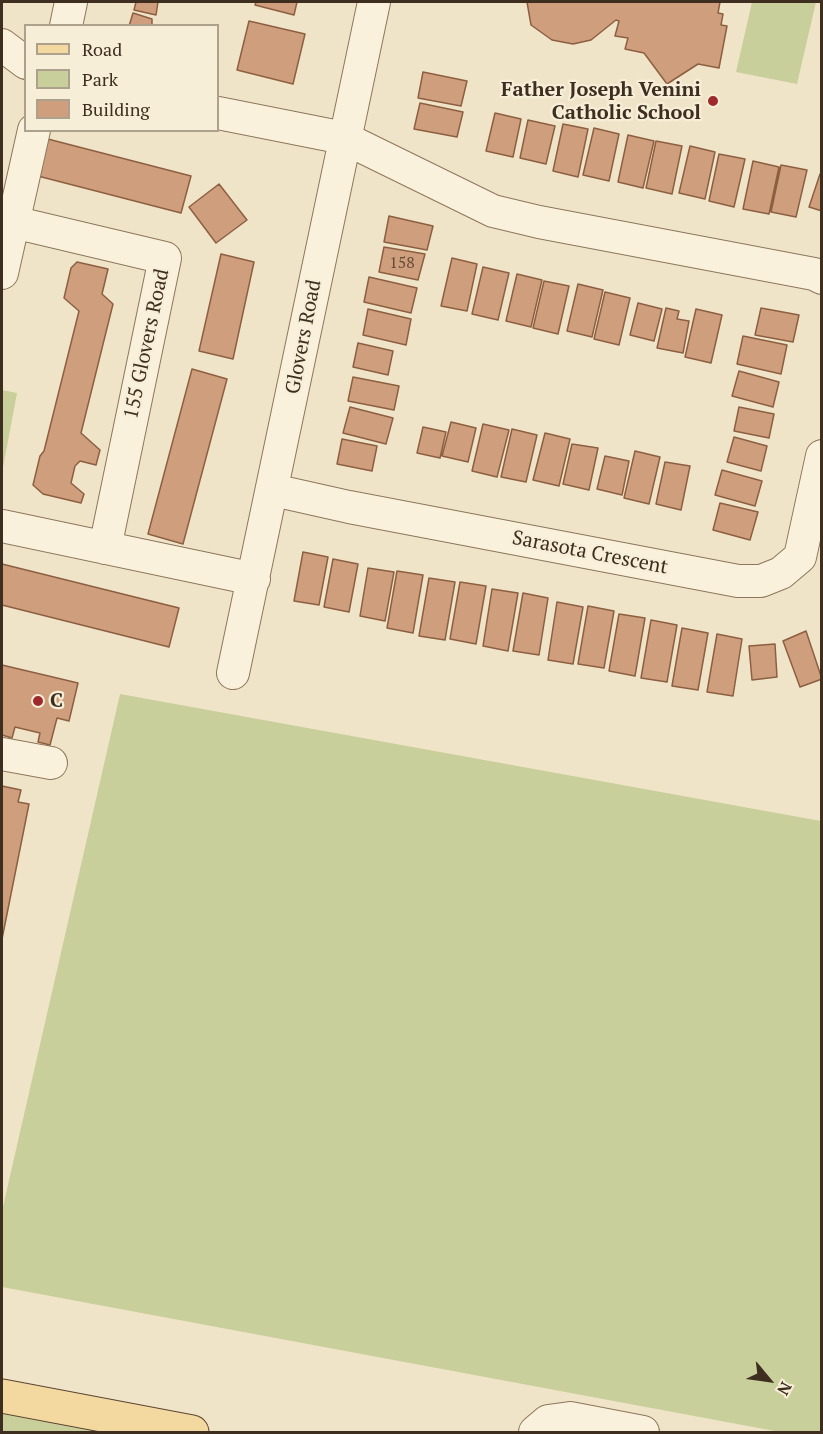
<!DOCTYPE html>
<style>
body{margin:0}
#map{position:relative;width:823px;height:1434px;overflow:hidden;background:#f0e4c8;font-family:"PT Serif",serif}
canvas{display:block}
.frame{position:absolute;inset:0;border:3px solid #3d2e20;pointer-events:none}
.legend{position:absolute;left:24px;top:24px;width:195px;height:108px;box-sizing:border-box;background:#f7eed8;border:2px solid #ada18e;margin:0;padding:8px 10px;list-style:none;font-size:18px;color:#3d2e20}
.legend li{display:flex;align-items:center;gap:12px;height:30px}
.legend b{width:30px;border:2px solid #ada18e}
.north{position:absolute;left:739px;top:1350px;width:60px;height:60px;-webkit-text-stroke:4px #f7eed8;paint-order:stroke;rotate:119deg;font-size:16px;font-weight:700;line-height:24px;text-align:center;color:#3d2e20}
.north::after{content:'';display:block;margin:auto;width:21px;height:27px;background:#3d2e20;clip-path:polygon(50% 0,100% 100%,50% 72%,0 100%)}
</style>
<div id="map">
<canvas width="823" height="1434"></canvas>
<div class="frame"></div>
<ul class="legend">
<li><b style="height:8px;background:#f3d9a0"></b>Road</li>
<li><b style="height:16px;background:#c9cf9b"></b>Park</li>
<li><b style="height:16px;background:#cf9f7d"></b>Building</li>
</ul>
<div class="north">N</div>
</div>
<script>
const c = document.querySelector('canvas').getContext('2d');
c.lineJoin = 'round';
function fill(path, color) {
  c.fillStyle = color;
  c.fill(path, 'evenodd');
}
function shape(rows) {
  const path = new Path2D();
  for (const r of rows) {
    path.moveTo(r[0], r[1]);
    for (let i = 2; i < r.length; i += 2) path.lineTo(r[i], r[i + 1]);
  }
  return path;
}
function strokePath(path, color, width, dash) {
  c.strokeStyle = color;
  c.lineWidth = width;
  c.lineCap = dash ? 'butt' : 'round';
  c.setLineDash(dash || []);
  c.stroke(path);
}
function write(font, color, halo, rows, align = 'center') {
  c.font = font + ' "PT Serif",serif';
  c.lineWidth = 4.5;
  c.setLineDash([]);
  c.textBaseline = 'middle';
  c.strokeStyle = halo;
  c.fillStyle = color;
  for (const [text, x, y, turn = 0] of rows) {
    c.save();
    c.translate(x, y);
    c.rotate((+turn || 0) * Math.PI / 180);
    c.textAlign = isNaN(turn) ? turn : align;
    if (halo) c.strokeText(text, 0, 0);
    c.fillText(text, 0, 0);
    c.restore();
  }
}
const green = shape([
 [752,2,816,2,797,84,736,72],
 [2,390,17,393,2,473],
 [120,694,821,821,821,1432,780,1432,2,1287,2,1211],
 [2,1396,192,1432,2,1432]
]);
const building = shape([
 [136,2,158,2,156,15,134,10,136,2],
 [256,2,297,2,294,15,255,5,256,2],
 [527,2,720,2,718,13,723,14,721,25,727,26,719,68,698,64,667,84,644,53,625,49,628,38,615,36,619,21,616,20,591,40,573,44,552,40,531,25,527,2],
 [133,13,152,19,152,26,129,26,133,13],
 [249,21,305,34,293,84,237,70,249,21],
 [423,72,467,81,461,106,418,98,423,72],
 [420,103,463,112,457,137,414,129,420,103],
 [495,113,521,119,513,157,486,151,495,113],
 [528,120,555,126,546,164,520,158,528,120],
 [563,124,588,129,578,177,553,171,563,124],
 [594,128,619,134,609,181,583,175,594,128],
 [628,135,654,141,643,188,618,182,628,135],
 [44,138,191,176,181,213,34,175,44,138],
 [656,141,682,146,672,194,646,188,656,141],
 [690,146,715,152,705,199,679,193,690,146],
 [719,154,745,159,734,207,709,201,719,154],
 [753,161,779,167,769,214,743,209,753,161],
 [781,165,807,170,796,217,771,212,781,165],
 [820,174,822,174,822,211,809,207,820,174],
 [219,184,247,220,216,243,189,207,219,184],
 [389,216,433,226,427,250,384,242,389,216],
 [384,247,425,254,418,280,379,272,384,247],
 [221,254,254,262,233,359,199,351,221,254],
 [452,258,477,264,467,311,441,306,452,258],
 [77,262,108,269,102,294,113,304,81,433,100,450,96,465,80,461,75,466,71,483,84,494,81,503,43,494,33,485,40,456,44,451,79,311,64,298,71,268,77,262],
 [483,267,509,273,498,320,472,314,483,267],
 [517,274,542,280,531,327,506,321,517,274],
 [369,277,417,288,411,313,364,302,369,277],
 [544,281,569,286,558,334,533,328,544,281],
 [578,284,603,290,592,337,567,331,578,284],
 [605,292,630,298,619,345,594,339,605,292],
 [638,303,662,309,654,341,630,335,638,303],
 [666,308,679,311,677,319,689,321,683,353,657,348,666,308],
 [761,308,799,315,793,342,755,335,761,308],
 [368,309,411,319,406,345,363,335,368,309],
 [696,309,722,315,711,363,685,357,696,309],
 [743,336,787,345,781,374,737,364,743,336],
 [358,343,393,351,388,375,353,367,358,343],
 [192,369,227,379,183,544,148,534,192,369],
 [739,371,779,382,773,407,732,396,739,371],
 [353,377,399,386,394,410,348,401,353,377],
 [350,407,393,418,386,444,343,433,350,407],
 [739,407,774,414,769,438,734,431,739,407],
 [451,422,476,428,468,462,442,456,451,422],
 [483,424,509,430,497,477,472,471,483,424],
 [423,427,446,432,440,458,417,453,423,427],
 [512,429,537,435,526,482,501,477,512,429],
 [545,433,570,439,559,486,533,480,545,433],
 [734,437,767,446,761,471,727,462,734,437],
 [342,439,377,446,372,471,337,464,342,439],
 [572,444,598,448,589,490,563,484,572,444],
 [635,451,660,457,649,504,624,498,635,451],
 [605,456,629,461,622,495,597,489,605,456],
 [665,462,690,466,681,510,656,504,665,462],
 [722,470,762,481,755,506,715,495,722,470],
 [720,503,758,512,750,540,713,530,720,503],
 [303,552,328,557,319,605,294,601,303,552],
 [333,559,358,564,349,612,324,607,333,559],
 [2,564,179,608,169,647,2,605,2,564],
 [368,568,394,572,385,621,360,616,368,568],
 [397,571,423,575,413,633,387,628,397,571],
 [429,578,455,582,445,640,419,636,429,578],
 [460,582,486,586,476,644,450,639,460,582],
 [492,589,518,593,508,651,483,646,492,589],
 [523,593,548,598,539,655,513,651,523,593],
 [557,602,583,607,573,664,548,660,557,602],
 [588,606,614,611,604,668,578,664,588,606],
 [619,614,645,618,635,676,609,671,619,614],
 [651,620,677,625,667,682,641,678,651,620],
 [682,628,708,633,698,690,672,686,682,628],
 [806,631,822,679,800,687,783,641,806,631],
 [717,634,742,639,733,696,707,692,717,634],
 [775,644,777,677,752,680,749,646,775,644],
 [2,665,78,683,69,721,57,718,50,745,38,742,40,733,15,727,12,738,2,735,2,665],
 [2,786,21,790,18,802,29,804,2,939,2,786]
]);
const minor = shape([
 [66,26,71,2],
 [2,45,26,63],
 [218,113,344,138,493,211,539,222,814,274,822,278],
 [13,222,165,258,105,548],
 [2,273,34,130],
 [273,490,349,507,738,581,761,581,781,573,800,557,822,456],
 [2,526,254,579],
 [233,673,374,2],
 [2,754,51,763],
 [535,1432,548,1421,570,1418,643,1432]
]);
const major = shape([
 [2,1396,192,1432]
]);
const markers = [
 [713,101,6,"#9e2a2b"],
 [38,701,6,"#9e2a2b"]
];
const numberNames = [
 ["158",402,263]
];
const poiNames = [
 ["Father Joseph Venini",701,90],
 ["Catholic School",701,113],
 ["C",50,701,"left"]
];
const streetNames = [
 ["Glovers Road",304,337,-79],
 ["155 Glovers Road",147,344,-78],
 ["Sarasota Crescent",590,553,11]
];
fill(green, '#c9cf9b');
fill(building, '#cf9f7d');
strokePath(building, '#8d5f41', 1.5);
strokePath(minor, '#8d765c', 34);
strokePath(major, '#5b4430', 35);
strokePath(minor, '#faf1dc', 32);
strokePath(major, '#f3d9a0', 33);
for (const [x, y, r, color] of markers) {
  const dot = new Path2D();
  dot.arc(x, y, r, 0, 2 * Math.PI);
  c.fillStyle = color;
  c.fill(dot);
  strokePath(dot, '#f7eed8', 2);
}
write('16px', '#624a37', null, numberNames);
write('bold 20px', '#3d2e20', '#f7eed8', poiNames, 'right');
write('20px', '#3d2e20', '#f7eed8', streetNames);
</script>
